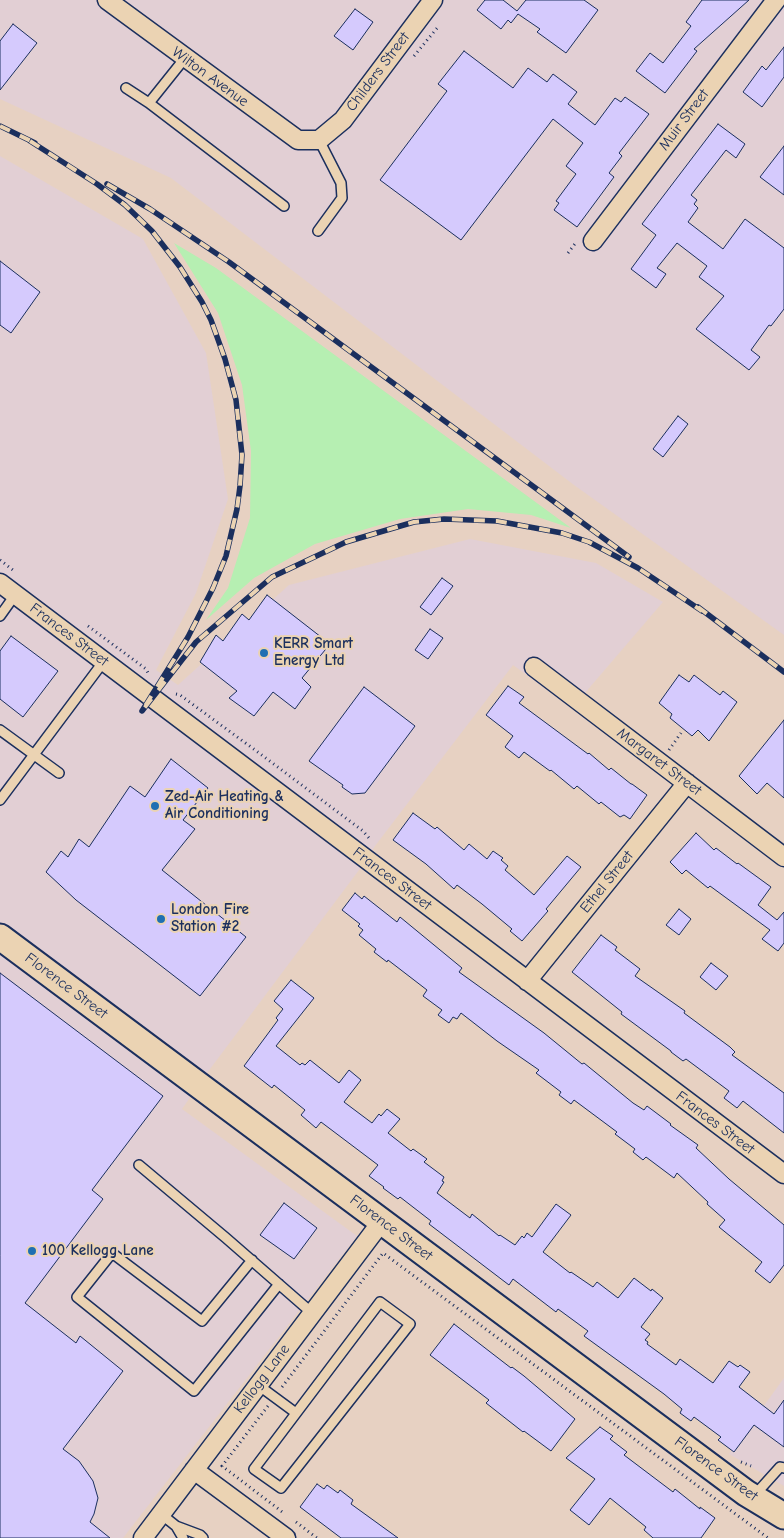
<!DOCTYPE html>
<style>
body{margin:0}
canvas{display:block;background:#e7d1c2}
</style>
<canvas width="784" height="1538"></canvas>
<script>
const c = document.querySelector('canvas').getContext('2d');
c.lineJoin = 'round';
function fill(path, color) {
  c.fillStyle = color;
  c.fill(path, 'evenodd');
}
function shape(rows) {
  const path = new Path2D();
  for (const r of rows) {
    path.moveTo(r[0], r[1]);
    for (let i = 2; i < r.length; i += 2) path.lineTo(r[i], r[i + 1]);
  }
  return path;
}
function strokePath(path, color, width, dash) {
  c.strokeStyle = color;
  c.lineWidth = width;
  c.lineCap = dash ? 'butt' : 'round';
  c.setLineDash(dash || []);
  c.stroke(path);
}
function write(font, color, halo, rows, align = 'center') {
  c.font = font + ' "Comic Neue",sans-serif';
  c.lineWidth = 4;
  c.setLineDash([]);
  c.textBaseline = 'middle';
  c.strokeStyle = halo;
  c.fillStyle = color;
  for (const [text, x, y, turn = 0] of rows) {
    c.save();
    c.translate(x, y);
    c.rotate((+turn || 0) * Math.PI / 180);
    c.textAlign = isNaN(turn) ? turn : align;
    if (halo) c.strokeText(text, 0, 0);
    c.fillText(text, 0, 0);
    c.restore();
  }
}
const built = shape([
 [0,0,784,0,784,635,574,485,171,178,0,99],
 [0,156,143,239,206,353,228,499,196,593,156,670,178,685,289,585,470,539,596,563,663,602,572,708,513,665,375,846,359,870,210,1069,182,1109,357,1236,123,1538,0,1538],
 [784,1378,784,1486,729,1454]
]);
const green = shape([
 [174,243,216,268,571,528,531,515,468,509,400,519,315,544,254,578,206,620,228,588,250,518,251,451,242,385,218,313]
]);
const building = shape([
 [485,0,503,0,517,11,526,0,584,0,598,10,566,53,537,32,540,29,518,14,511,23,508,20,501,29,477,10,485,0],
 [702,0,749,0,694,49,697,51,665,93,636,71,650,53,663,63,691,26,686,22,702,0],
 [355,9,373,22,353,50,334,36,355,9],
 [13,24,37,43,0,90,0,41,13,24],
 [784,47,784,77,762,107,743,92,762,66,766,70,784,47],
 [464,51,513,88,528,68,547,82,553,74,577,92,568,104,595,125,615,98,621,102,625,97,649,114,619,153,622,156,609,173,614,177,577,227,554,210,559,203,556,201,576,174,566,166,583,143,553,119,461,240,380,180,447,91,438,84,464,51],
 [718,124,745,144,736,158,726,150,691,195,697,200,694,204,698,208,688,222,723,249,745,219,784,248,784,309,771,326,769,325,751,350,760,357,749,370,696,329,724,296,699,277,707,266,677,243,657,268,666,274,656,288,631,269,656,235,642,224,718,124],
 [784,146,784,195,760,177,784,146],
 [0,261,40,292,11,333,0,325,0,261],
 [678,416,688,424,663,457,653,449,678,416],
 [442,578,453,586,431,615,420,607,442,578],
 [267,595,330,644,302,678,311,687,295,709,273,692,254,716,229,698,237,691,200,662,216,635,223,641,242,614,249,620,267,595],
 [430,629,443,638,428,659,415,650,430,629],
 [11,636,58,671,23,717,0,699,0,651,11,636],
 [679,675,689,682,694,675,720,695,723,691,737,702,709,741,698,730,692,736,670,718,672,714,659,703,679,675],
 [508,686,524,697,519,703,588,754,589,753,609,770,611,768,631,784,632,784,647,795,630,819,624,815,620,817,601,802,599,804,577,786,574,789,551,770,550,771,524,752,519,758,505,747,513,736,486,715,508,686],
 [364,687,415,726,365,793,352,794,342,787,343,785,309,761,364,687],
 [784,720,784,798,767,783,757,794,739,776,784,720],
 [171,759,208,788,183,820,195,829,162,870,246,937,200,996,76,900,46,872,61,851,68,857,79,839,89,847,130,786,145,797,171,759],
 [413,813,435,829,437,827,464,850,469,844,487,859,493,851,503,858,501,860,508,866,505,870,534,895,567,856,581,867,546,909,548,911,522,941,510,931,512,929,482,904,457,885,454,889,426,864,393,840,413,813],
 [696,833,714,850,716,848,737,864,738,863,771,887,758,905,777,920,784,912,784,943,778,951,762,939,770,930,710,886,708,888,686,870,682,874,670,862,696,833],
 [355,893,362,899,364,896,397,922,400,917,462,968,459,972,544,1033,582,1064,584,1063,633,1103,644,1110,647,1106,671,1124,670,1125,698,1145,696,1148,729,1179,784,1225,784,1265,770,1283,755,1271,762,1262,719,1227,725,1220,707,1204,708,1202,677,1173,674,1178,646,1157,643,1160,633,1152,635,1149,615,1134,617,1132,574,1100,571,1104,559,1095,561,1092,536,1073,539,1070,497,1041,461,1013,457,1019,453,1017,449,1023,438,1015,442,1010,423,996,427,990,388,960,387,962,374,952,376,949,359,935,363,930,358,926,360,924,342,910,355,893],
 [679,909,691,919,679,935,666,925,679,909],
 [601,935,617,947,615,950,640,969,635,976,685,1011,684,1013,730,1047,735,1052,732,1055,784,1093,784,1133,743,1101,737,1108,724,1098,729,1091,686,1059,683,1061,671,1052,671,1051,621,1014,622,1012,572,972,601,935],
 [711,963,728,976,716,990,700,977,711,963],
 [0,973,163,1096,92,1190,103,1199,25,1303,76,1343,80,1336,123,1371,63,1449,79,1461,93,1481,98,1498,94,1514,90,1522,110,1538,0,1538,0,973],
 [291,980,314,998,276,1046,300,1065,302,1063,305,1065,310,1060,339,1083,349,1070,361,1080,344,1102,372,1123,379,1114,381,1116,387,1109,400,1119,388,1133,411,1151,413,1149,427,1159,424,1162,444,1177,442,1181,444,1182,437,1193,470,1218,472,1214,499,1236,500,1235,515,1245,522,1236,524,1238,527,1233,532,1237,556,1204,571,1215,543,1252,570,1273,571,1272,593,1287,597,1282,618,1298,634,1278,651,1291,652,1289,663,1298,641,1327,650,1334,645,1340,648,1342,647,1344,676,1365,680,1359,713,1383,729,1361,738,1367,740,1365,750,1372,739,1387,774,1414,784,1400,784,1447,754,1425,734,1452,718,1440,721,1437,694,1417,691,1421,680,1413,682,1409,664,1394,584,1336,588,1331,558,1309,556,1312,513,1279,509,1285,429,1224,431,1221,400,1197,398,1199,383,1188,384,1187,369,1176,378,1165,321,1122,316,1128,301,1115,305,1110,274,1085,272,1088,244,1066,278,1020,276,1018,283,1009,274,1001,291,980],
 [284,1203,317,1228,294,1259,260,1235,284,1203],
 [454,1324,511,1368,512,1367,524,1376,575,1419,551,1451,524,1431,523,1432,486,1403,489,1400,430,1355,454,1324],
 [600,1427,613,1436,610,1439,627,1452,624,1455,673,1492,675,1489,700,1509,700,1507,715,1518,701,1538,653,1538,644,1530,646,1527,610,1498,589,1525,570,1510,595,1479,566,1458,600,1427],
 [317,1484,324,1489,327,1485,338,1493,340,1490,353,1500,351,1504,398,1538,341,1538,300,1507,317,1484]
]);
const path = shape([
 [414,56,438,27],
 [568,253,577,241],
 [0,560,13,570],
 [88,626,146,669,148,673],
 [176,694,180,695,255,750,363,831,369,838],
 [669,750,681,733],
 [282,1387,383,1253,768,1538],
 [268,1406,222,1466,285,1514],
 [741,1462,751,1466],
 [296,1522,317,1538]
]);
const service = shape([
 [185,58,149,103,284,206],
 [126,88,149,103],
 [318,231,342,198,341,183,319,140],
 [0,616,15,595],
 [0,730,59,773],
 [0,800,104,661],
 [139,1165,226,1238,312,1313],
 [252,1260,202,1321,112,1253,77,1297,194,1391,279,1284],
 [380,1302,410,1324,281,1488,254,1469,380,1302],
 [258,1385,296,1413],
 [753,1497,780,1467,784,1468],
 [161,1514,176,1526,200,1535,203,1538],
 [176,1526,183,1538]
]);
const minor = shape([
 [107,0,298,140,319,140,343,120,433,0],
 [593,241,776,0],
 [0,583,784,1174],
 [534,667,784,857],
 [527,981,687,783],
 [194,1470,286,1538],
 [143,1538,382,1221]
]);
const secondary = shape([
 [0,937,746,1493,784,1516]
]);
const rail = shape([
 [0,126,35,143],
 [30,141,97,184,125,205,152,231,180,267,202,302,211,320,225,359,236,400,242,455,240,486,237,509,226,556,213,588,188,637,142,711,196,642,272,577,346,542,414,522,444,519,497,521,562,533,589,542,638,568,702,611],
 [107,184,150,209,229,262,629,557],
 [698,607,784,672]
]);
const markers = [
 [264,653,5,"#1f6fb2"],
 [155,806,5,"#1f6fb2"],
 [161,919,5,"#1f6fb2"],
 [32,1251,5,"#1f6fb2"]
];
const streetNames = [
 ["Childers Street",378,72,-53],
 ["Wilton Avenue",210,77,36],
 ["Muir Street",684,120,-53],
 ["Frances Street",69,635,37],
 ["Margaret Street",659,762,37],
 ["Frances Street",392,879,37],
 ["Ethel Street",607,882,-51],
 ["Florence Street",66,986,37],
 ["Frances Street",715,1123,37],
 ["Florence Street",391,1228,37],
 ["Kellogg Lane",262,1379,-53],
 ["Florence Street",716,1469,36]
];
const poiNames = [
 ["KERR Smart",274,644],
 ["Energy Ltd",274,661],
 ["Zed-Air Heating &",165,797],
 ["Air Conditioning",165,814],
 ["London Fire",171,910],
 ["Station #2",171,927],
 ["100 Kellogg Lane",42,1251]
];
fill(built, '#e2cfd4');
fill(green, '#b6efb2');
fill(building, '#d5cafd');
strokePath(building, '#1b2f5e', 1);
strokePath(service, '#1b2f5e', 12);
strokePath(minor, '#1b2f5e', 21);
strokePath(secondary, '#1b2f5e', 29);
strokePath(path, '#1b2f5e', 3, [1, 4]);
strokePath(service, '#ebd3b3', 9);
strokePath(minor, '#ebd3b3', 18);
strokePath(secondary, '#ebd3b3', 25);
strokePath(rail, '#1b2f5e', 5.5);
strokePath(rail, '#ebd3b3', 4, [11]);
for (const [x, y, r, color] of markers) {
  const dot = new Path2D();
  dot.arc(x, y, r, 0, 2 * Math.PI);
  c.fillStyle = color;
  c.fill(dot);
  strokePath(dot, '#ebd3b3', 2);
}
write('15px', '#1b2f5e', '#ebd3b3', streetNames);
write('bold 15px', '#1b2f5e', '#ebd3b3', poiNames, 'left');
</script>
